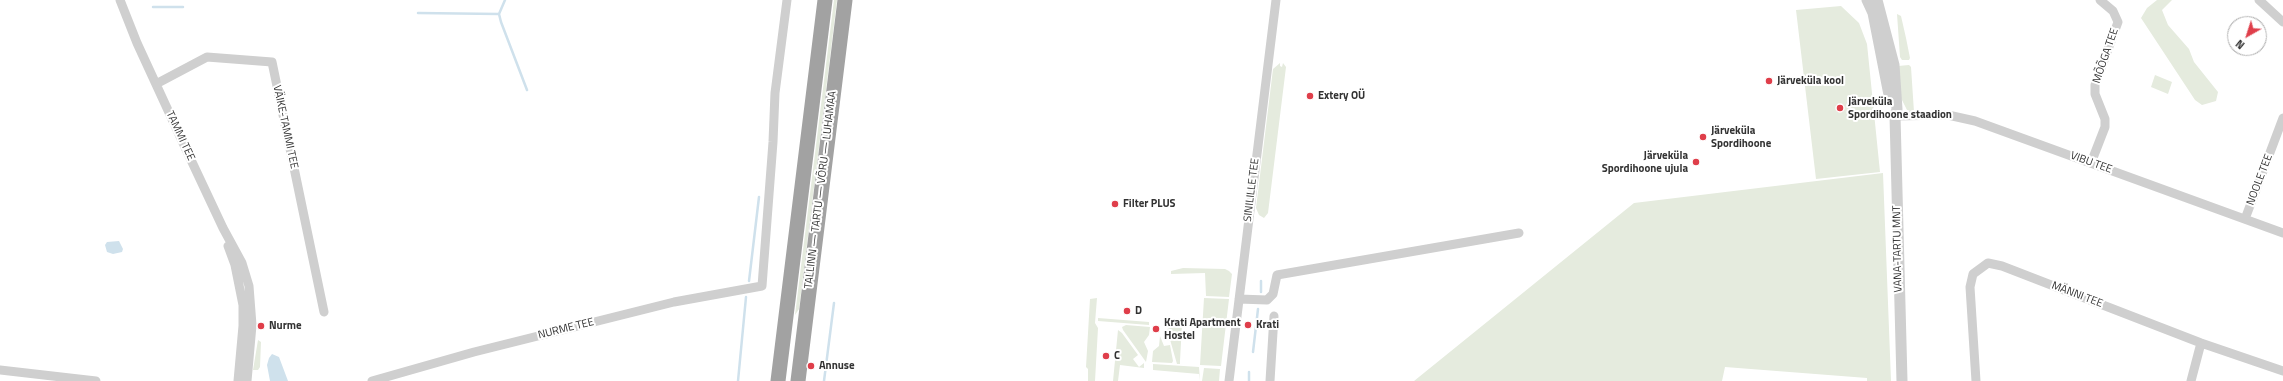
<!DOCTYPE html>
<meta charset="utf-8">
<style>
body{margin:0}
#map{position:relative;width:2283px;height:381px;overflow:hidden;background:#fff;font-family:"Titillium Web",sans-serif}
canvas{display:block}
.north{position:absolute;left:2227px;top:16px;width:40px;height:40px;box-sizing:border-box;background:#fff;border:1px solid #adadad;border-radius:50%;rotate:219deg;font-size:11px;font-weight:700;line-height:16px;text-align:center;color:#323232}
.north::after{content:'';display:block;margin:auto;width:14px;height:18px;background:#df3e4a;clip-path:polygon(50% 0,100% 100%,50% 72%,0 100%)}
</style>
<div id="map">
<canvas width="2283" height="381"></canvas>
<div class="north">N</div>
</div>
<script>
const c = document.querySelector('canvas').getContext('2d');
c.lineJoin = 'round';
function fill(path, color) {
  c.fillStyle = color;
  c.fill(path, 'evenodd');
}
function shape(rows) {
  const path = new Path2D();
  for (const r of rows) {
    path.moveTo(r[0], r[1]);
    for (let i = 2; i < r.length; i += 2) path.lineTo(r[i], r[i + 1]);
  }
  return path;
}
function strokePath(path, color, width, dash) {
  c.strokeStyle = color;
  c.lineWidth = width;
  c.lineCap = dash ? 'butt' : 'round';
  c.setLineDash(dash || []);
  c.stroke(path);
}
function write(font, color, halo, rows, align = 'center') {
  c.font = font + ' "Titillium Web",sans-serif';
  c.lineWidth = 4;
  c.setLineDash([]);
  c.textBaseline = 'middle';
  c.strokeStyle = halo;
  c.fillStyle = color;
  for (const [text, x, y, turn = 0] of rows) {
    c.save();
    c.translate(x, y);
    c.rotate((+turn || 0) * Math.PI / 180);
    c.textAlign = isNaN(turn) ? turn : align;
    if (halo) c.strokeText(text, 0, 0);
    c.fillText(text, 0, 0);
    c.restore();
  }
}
const green = shape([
 [834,0,837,0,799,309,795,315],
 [2157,0,2172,0,2162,10,2168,25,2189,49,2194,62,2218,92,2216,101,2202,105,2195,100,2141,18,2147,8],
 [1841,6,1859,23,1867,44,1880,172,1816,179,1796,10],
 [1897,14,1901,16,1906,38,1910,58,1909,60,1902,60,1900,57],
 [1280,63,1280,66,1282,67,1283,63,1286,67,1268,213,1264,218,1259,215,1256,208,1273,69],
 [1909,65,1911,67,1914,112,1907,110,1901,98,1898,66],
 [2155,75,2172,82,2168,94,2151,87],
 [1883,173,1891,381,1867,381,1867,378,1725,367,1722,381,1414,381,1634,203],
 [1183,268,1225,269,1229,271,1232,274,1229,297,1206,296,1205,273,1171,274,1171,271],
 [1097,298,1095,323,1098,328,1095,381,1088,381,1088,369,1086,367,1090,299],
 [1204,298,1229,299,1221,366,1200,365],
 [1098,318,1149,322,1149,325,1098,321],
 [1182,324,1180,361,1180,364,1177,364,1167,329],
 [1126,325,1150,327,1149,335,1144,342,1148,351,1146,362,1123,330,1122,327],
 [1118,330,1122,333,1138,355,1133,359,1139,367,1144,363,1144,368,1120,365,1118,381,1113,381],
 [1160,336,1164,346,1170,345,1173,361,1172,363,1152,362,1153,351,1159,346],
 [258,340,261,342,260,367,258,370,253,370],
 [1153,364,1199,367,1200,381,1199,374,1153,370],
 [1204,368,1220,369,1219,381,1202,381]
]);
const water = shape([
 [119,241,123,249,122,252,113,254,107,252,105,245,107,242],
 [272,354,279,357,288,381,270,381,267,365,269,358]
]);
const stream = shape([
 [505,0,499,14,501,22,527,90],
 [153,7,183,7],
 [418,13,499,14],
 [749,281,759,197],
 [1261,292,1261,281],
 [1253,352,1258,309],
 [738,381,746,297],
 [824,381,834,303],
 [1249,381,1249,372]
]);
const minor = shape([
 [120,0,137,43,184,145,223,228,242,263,249,286,252,325,247,381],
 [2259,0,2283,22],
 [156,84,207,57,272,62,324,312],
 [1895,116,1948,115,1975,121,2283,233],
 [2091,163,2105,127,2105,119,2095,94,2095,85,2118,22,2113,11,2100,0],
 [2245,219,2283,118],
 [228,246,235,265,243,305,243,326,238,381],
 [1239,299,1267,300,1273,294,1277,275,1519,233],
 [0,370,96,381],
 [372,381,474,352,674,302,762,286,773,142,775,93,787,0],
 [1229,381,1276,0],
 [1270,381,1274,316],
 [1976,381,1970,287,1973,274,1988,263,2002,266,2201,343,2283,371],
 [2191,381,2201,343]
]);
const tertiary = shape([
 [1867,0,1873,13,1890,100],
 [1877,0,1894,65,1897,109,1895,116,1902,381]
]);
const trunk = shape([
 [778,381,825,0],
 [798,381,845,0]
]);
const markers = [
 [1769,81,4,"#df3e4a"],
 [1310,96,4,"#df3e4a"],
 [1840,108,4,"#df3e4a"],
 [1703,137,4,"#df3e4a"],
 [1696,162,4,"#df3e4a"],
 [1115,204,4,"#df3e4a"],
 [1127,311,4,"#df3e4a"],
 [1248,325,4,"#df3e4a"],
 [261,326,4,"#df3e4a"],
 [1156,329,4,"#df3e4a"],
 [1106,356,4,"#df3e4a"],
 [811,366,4,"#df3e4a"]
];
const streetNames = [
 ["MÕÕGA TEE",2106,56,-71],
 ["VÄIKE-TAMMI TEE",285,127,78],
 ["TAMMI TEE",180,136,65],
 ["VIBU TEE",2091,163,20],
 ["NOOLE TEE",2260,180,-69],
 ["TALLINN — TARTU — VÕRU — LUHAMAA",821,190,-83],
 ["SINILILLE TEE",1252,190,-83],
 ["VANA-TARTU MNT",1898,249,-91],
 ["MÄNNI TEE",2077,295,21],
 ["NURME TEE",566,329,-14]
];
const poiNames = [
 ["Järveküla kool",1777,81],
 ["Extery OÜ",1318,96],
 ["Järveküla",1848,102],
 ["Spordihoone staadion",1848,115],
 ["Järveküla",1711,131],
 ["Spordihoone",1711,144],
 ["Järveküla",1688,156,"right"],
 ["Spordihoone ujula",1688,169,"right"],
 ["Filter PLUS",1123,204],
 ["D",1135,311],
 ["Krati Apartment",1164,323],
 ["Hostel",1164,336],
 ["Krati",1256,325],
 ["Nurme",269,326],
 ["C",1114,356],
 ["Annuse",819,366]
];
fill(green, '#e5ebde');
fill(water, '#cfe1ec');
strokePath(stream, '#cfe1ec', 2.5);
strokePath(minor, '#cfcfcf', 9);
strokePath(tertiary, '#cfcfcf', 11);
strokePath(trunk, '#a2a2a2', 15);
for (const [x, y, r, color] of markers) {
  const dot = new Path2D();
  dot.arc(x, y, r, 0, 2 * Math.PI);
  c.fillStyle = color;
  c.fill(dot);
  strokePath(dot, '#fff', 1.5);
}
write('11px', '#323232', '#fff', streetNames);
write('bold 11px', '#323232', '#fff', poiNames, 'left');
</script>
